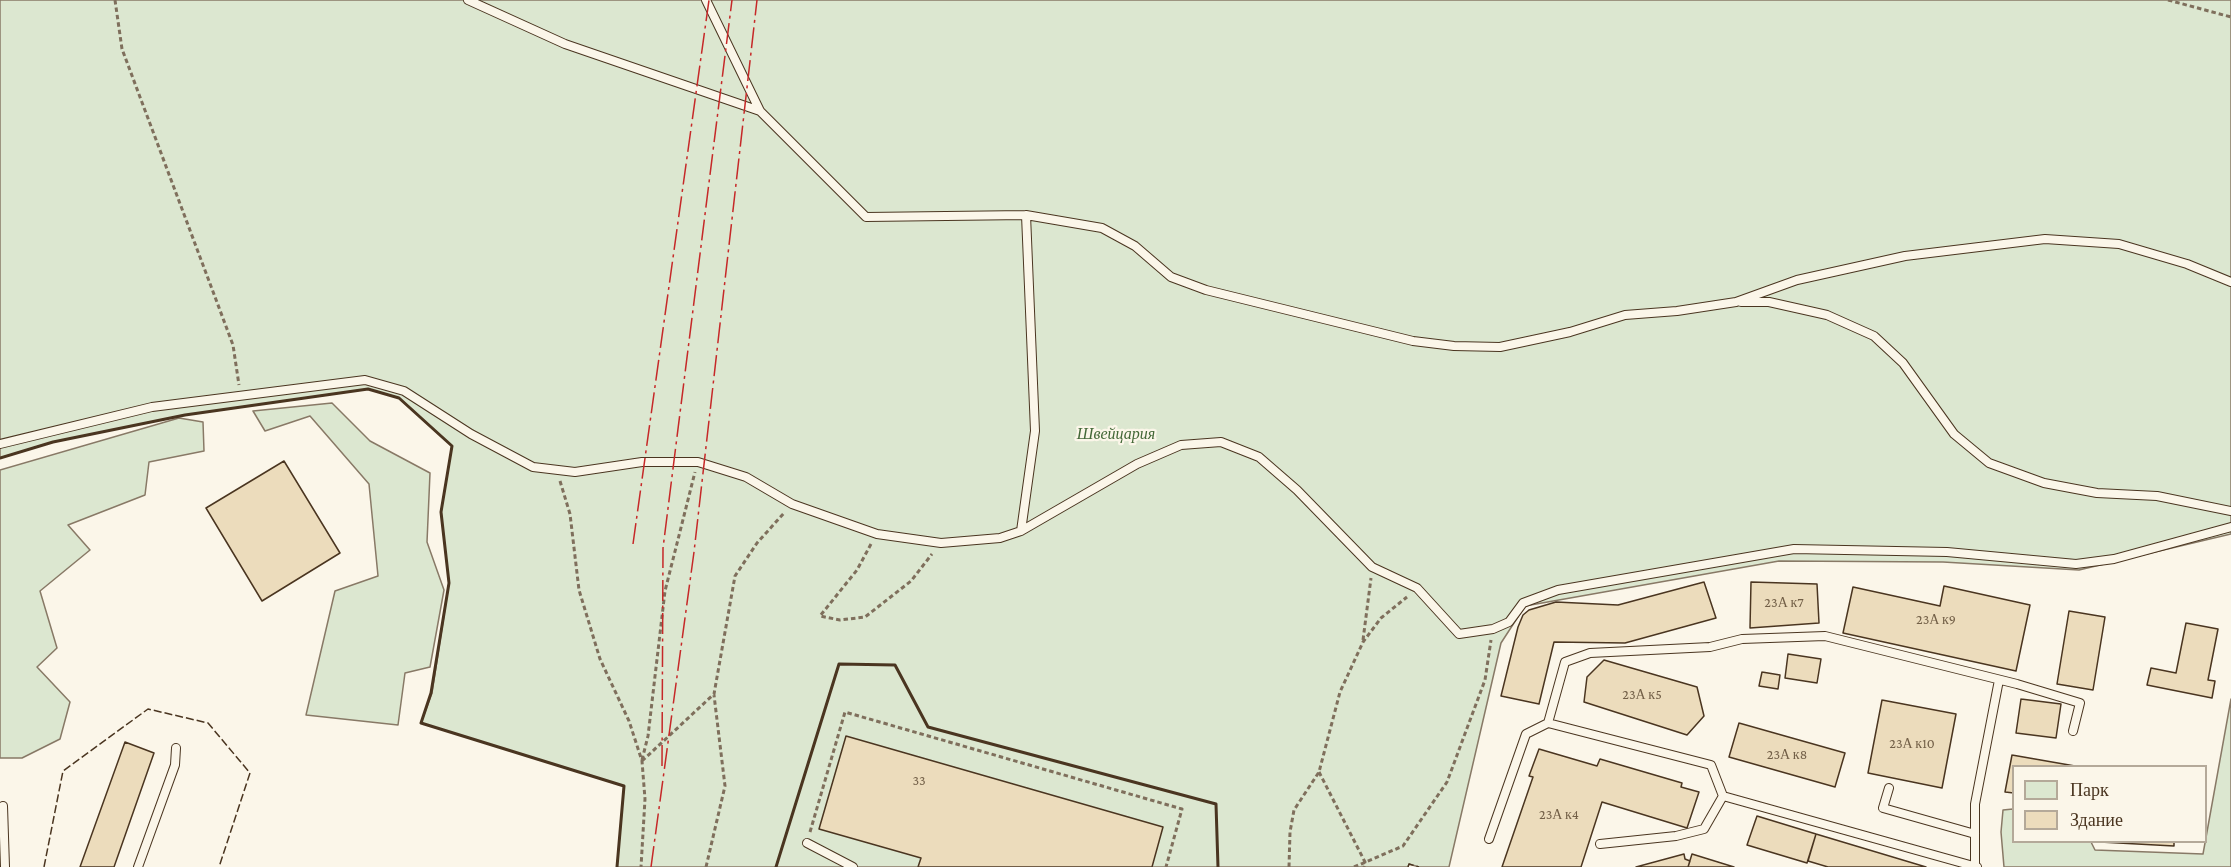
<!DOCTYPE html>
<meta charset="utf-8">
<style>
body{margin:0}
#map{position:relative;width:2231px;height:867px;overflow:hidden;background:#fbf6e9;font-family:"Crimson Pro",serif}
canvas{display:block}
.legend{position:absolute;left:2012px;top:765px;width:195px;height:78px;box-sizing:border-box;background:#fbf6e9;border:2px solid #b4a999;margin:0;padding:8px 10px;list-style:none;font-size:18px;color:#4a3520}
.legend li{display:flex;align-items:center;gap:12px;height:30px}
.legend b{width:30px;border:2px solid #b4a999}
</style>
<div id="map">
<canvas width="2231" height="867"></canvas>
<ul class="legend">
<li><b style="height:16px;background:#dce7d0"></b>Парк</li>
<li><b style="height:16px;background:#ecdcbc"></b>Здание</li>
</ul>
</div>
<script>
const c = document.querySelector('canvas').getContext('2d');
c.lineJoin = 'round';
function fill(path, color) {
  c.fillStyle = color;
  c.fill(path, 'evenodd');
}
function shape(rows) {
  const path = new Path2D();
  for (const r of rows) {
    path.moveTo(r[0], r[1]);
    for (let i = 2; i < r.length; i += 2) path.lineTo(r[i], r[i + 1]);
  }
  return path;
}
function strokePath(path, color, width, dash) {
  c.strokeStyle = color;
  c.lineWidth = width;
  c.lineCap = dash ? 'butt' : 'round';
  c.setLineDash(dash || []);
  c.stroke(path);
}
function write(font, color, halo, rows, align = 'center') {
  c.font = font + ' "Crimson Pro",serif';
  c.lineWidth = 4.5;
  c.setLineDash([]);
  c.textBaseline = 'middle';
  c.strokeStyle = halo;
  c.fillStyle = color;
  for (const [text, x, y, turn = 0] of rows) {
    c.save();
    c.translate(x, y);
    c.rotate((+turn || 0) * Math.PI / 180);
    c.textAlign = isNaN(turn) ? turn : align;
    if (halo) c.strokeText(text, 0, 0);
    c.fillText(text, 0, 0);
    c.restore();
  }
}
const green = shape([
 [0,0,2231,0,2231,534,2079,570,1943,562,1779,561,1525,606,1501,643,1449,867,1419,867,1409,864,1408,867,617,867,624,786,421,723,432,693,449,583,441,512,452,446,399,398,368,389,185,415,53,442,0,458,0,0],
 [332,403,370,441,430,473,427,542,444,590,430,667,405,673,398,725,306,715,335,591,378,576,369,484,310,416,265,431,253,411,332,403],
 [179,418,203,422,204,451,149,462,145,495,68,525,90,550,40,591,57,648,37,667,70,702,60,739,22,758,0,758,0,470,179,418],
 [2231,699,2231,867,2004,867,2001,832,2003,810,2013,809,2014,842,2091,842,2095,850,2203,854,2231,699]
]);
const building = shape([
 [284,461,340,553,262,601,206,508,284,461],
 [1704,582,1716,618,1625,643,1554,642,1539,704,1501,696,1518,627,1523,615,1529,610,1556,602,1618,605,1704,582],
 [1751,582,1817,584,1819,623,1750,628,1751,582],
 [1944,586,2030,605,2016,671,1843,633,1853,587,1940,606,1944,586],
 [2069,611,2105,617,2093,690,2057,684,2069,611],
 [2186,623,2218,629,2208,680,2215,681,2212,698,2147,685,2151,668,2176,673,2186,623],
 [1788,654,1821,659,1817,683,1785,678,1788,654],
 [1604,660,1697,687,1704,716,1687,735,1584,702,1587,677,1604,660],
 [1762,672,1780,675,1778,689,1759,686,1762,672],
 [2021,699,2061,704,2056,738,2016,733,2021,699],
 [1882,700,1956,714,1942,788,1868,773,1882,700],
 [1739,723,1845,753,1835,787,1729,757,1739,723],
 [846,736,1163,827,1152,867,918,867,921,858,819,829,846,736],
 [125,742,154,753,114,867,80,867,125,742],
 [1539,749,1597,766,1600,759,1682,783,1681,787,1699,792,1687,828,1602,802,1581,867,1502,867,1533,777,1529,776,1539,749],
 [2012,755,2075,766,2014,766,2014,793,2005,792,2012,755],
 [1757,816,1816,834,1807,863,1747,845,1757,816],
 [1816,834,1926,867,1828,867,1808,861,1816,834],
 [2100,842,2174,842,2174,846,2100,842],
 [1684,854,1685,859,1690,861,1688,867,1636,867,1684,854],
 [1692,854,1734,867,1688,867,1692,854]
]);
const path = shape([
 [115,0,122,49,233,345,239,385],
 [2168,0,2231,17],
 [560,481,570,514,579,590,600,659,629,721,642,761,645,799,641,867],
 [871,544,857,570,820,616,840,620,865,617,911,581,932,554],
 [1363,640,1371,578],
 [642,760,648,736,665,591,695,472],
 [642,761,714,694,735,576,757,543,784,513],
 [1319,772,1365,862,1364,867],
 [810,832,845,712,1182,809,1166,867],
 [706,867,725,786,714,695],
 [1289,867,1290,832,1294,810,1319,772,1340,692,1363,642,1381,618,1407,597],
 [1354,867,1403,846,1447,782,1485,680,1491,640]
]);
const lane = shape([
 [468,0,565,44,760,111],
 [706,0,760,111,866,217,1026,215,1102,228,1135,246,1171,277,1206,290,1413,341,1454,346,1500,347,1570,332,1625,315,1677,311,1736,302,1797,280,1905,256,2045,239,2119,244,2187,264,2231,282],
 [1741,302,1769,302,1827,315,1874,336,1903,363,1954,434,1989,463,2044,483,2097,493,2157,496,2231,511],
 [0,444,152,407,365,380,404,391,471,434,533,467,575,472,642,462,698,462,746,477,792,504,877,534,941,543,1000,538,1021,531,1137,464,1181,445,1221,442,1259,457,1297,490,1372,567,1417,588,1459,634,1493,629,1509,622,1523,603,1558,590,1794,549,1947,552,2076,564,2114,559,2231,527],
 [1021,531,1035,431,1026,215],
 [1548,723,1565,662,1590,653,1710,647,1742,639,1825,636,2017,684,2080,703,2073,731],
 [1889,788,1883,808,1975,834],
 [3,806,5,867],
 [1489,839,1526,734,1548,723,1711,765,1723,796],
 [807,843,853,867],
 [1600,844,1676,836,1704,829,1723,796,1977,867],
 [1975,865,1975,804,1999,680],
 [138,867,175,765,176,748]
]);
const fence = shape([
 [44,867,63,771,148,709,208,723,250,773,219,867],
 [1408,867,1409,864,1419,867]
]);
const wall = shape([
 [0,458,53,442,185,415,368,389,399,398,452,446,441,512,449,583,431,693,421,723,624,786,617,867],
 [776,867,839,664,895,665,928,727,1216,804,1218,867]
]);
const power = shape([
 [633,544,709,0],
 [662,766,663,548,732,0],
 [651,867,694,552,757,0]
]);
const numberNames = [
 ["23А к7",1784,603],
 ["23А к9",1936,620],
 ["23А к5",1642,695],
 ["23А к10",1912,744],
 ["23А к8",1787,755],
 ["33",919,781],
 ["23А к4",1559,815]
];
const parkNames = [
 ["Швейцария",1116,434]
];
fill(green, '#dce7d0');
strokePath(green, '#887966', 1.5);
fill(building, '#ecdcbc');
strokePath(building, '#4a3520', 1.5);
strokePath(lane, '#4a3520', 10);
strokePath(path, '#7f6f5c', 3, [4.5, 3]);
strokePath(lane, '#fbf6e9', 8);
strokePath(fence, '#4a3520', 1.5, [8, 3]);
strokePath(wall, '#4a3520', 3);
strokePath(power, '#c62828', 1.5, [21, 4.5, 3, 4.5]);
write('14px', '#725f47', null, numberNames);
write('italic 16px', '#436837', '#fbf6e9', parkNames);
</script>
